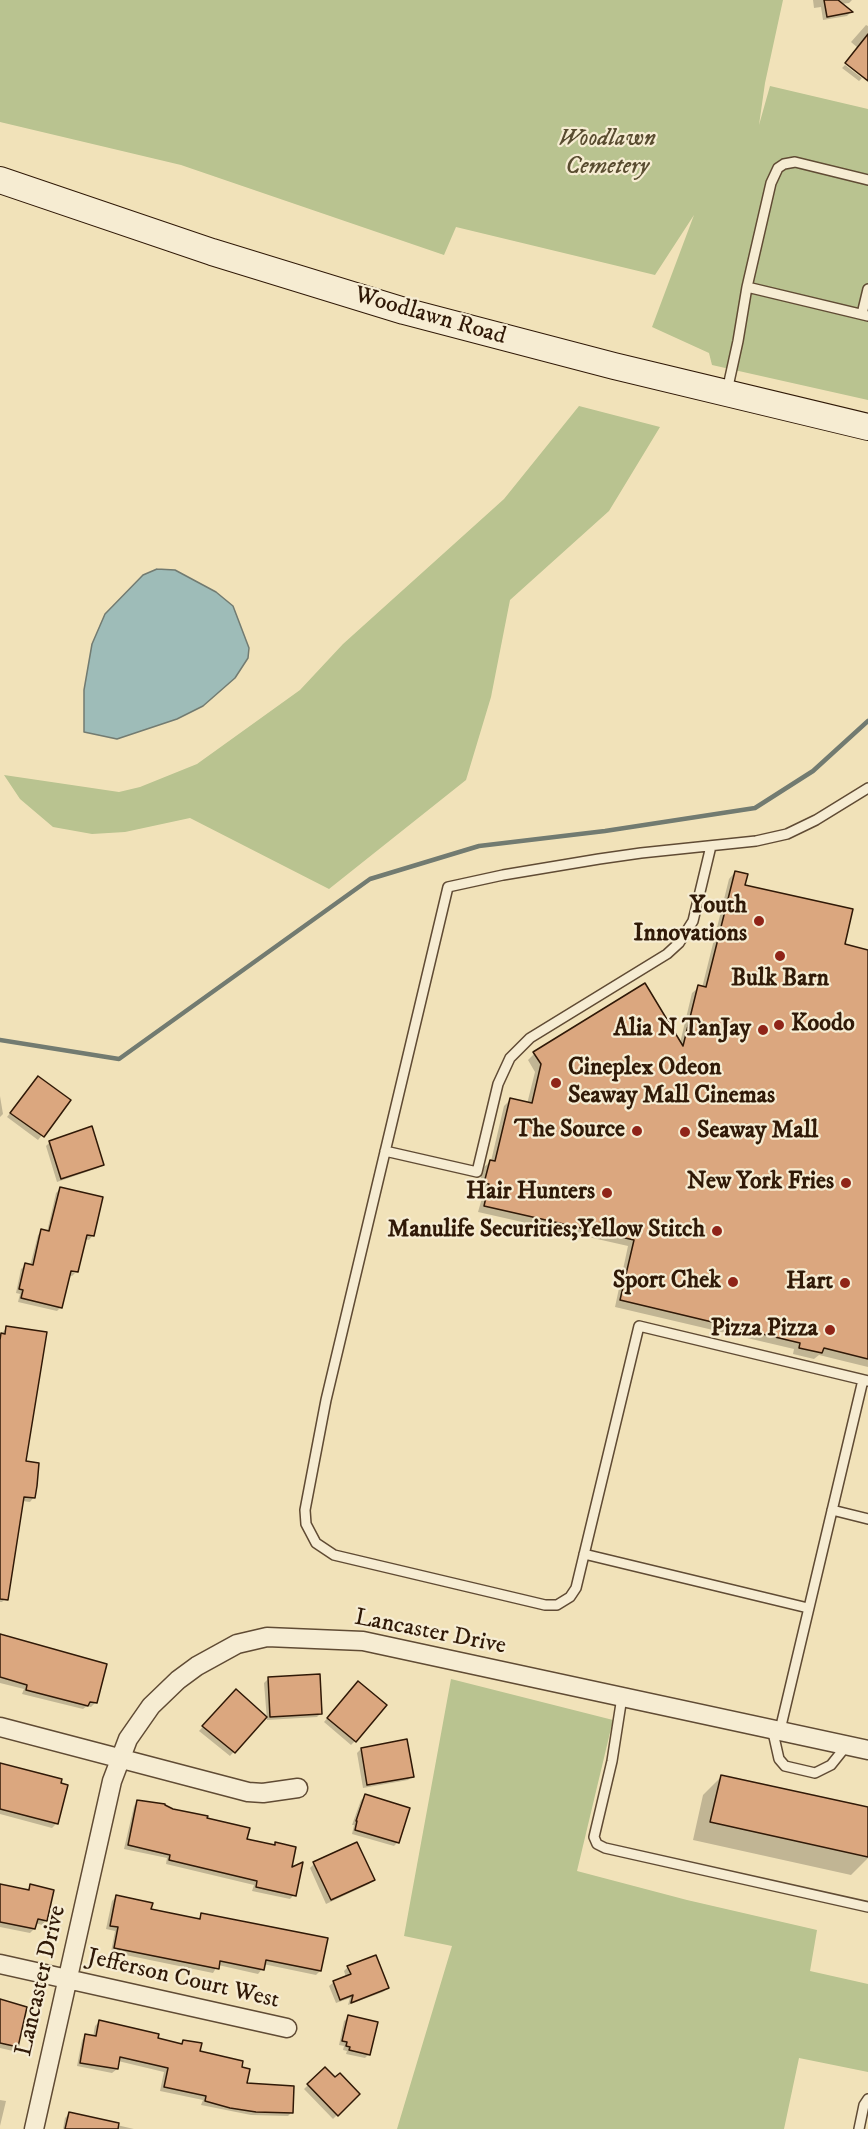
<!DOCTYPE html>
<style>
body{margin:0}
canvas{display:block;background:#f1e2b9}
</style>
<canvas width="868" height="2129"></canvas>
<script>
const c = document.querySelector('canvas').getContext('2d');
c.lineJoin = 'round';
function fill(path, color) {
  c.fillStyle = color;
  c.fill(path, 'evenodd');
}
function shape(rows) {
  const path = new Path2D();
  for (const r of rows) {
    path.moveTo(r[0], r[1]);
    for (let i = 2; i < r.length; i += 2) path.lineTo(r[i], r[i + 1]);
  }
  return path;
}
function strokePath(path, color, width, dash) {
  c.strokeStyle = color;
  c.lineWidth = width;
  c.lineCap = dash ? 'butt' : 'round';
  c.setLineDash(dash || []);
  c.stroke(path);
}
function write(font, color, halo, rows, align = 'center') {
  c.font = font + ' "IM FELL DW Pica",serif';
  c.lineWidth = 4.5;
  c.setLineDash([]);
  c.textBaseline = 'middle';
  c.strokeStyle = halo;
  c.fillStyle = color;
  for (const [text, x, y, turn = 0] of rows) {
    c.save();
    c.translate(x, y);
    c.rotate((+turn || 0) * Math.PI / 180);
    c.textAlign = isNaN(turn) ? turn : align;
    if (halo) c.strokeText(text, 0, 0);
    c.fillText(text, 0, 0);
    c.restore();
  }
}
const green = shape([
 [0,0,783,0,765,83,759,125,770,86,868,109,868,400,712,365,709,353,652,327,694,215,655,275,456,227,444,255,181,165,0,122],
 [579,406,660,427,609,511,510,600,491,697,466,780,329,889,190,818,125,832,92,834,53,827,20,799,4,775,119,792,140,787,197,764,300,690,343,644,504,499],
 [451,1679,613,1720,577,1871,687,1900,817,1930,810,1971,868,1984,868,2072,799,2058,784,2129,397,2129,452,1946,404,1936]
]);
const water = shape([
 [157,569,175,570,216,592,233,606,249,648,248,658,235,678,203,706,177,719,117,739,84,732,84,690,92,644,105,614,143,575,157,569]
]);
const shadow = shape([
 [813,0,852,0,849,3,841,4,851,12,847,16,823,20,821,7,814,8],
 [866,25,868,26,868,71,858,48,851,42],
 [845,65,862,78,859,81,842,68],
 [735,872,743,886,843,945,868,951,868,1367,819,1355,814,1359,793,1354,794,1349,615,1307,628,1246,478,1212,484,1191,478,1189,483,1168,491,1161,504,1106,510,1100,527,1104,535,1072,528,1060,534,1054,680,1043,692,993,699,987,702,988,729,879],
 [38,1077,69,1101,38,1140,7,1117],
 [0,1096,3,1114,0,1117],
 [50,1142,103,1164,98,1168,57,1182,46,1146],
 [60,1189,93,1235,89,1240,84,1239,77,1272,63,1270,75,1273,72,1276,68,1275,61,1307,57,1311,18,1302,20,1294,16,1293,21,1269,26,1265,30,1266,38,1235,42,1231,47,1232,56,1193],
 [7,1327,25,1462,34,1497,30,1502,22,1501,6,1598,2,1602,0,1602,0,1336],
 [0,1636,95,1703,91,1707,87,1706,83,1709,22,1694,24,1689,0,1683],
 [268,1679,321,1713,317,1717,267,1720,264,1683],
 [354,1687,355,1741,351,1745,324,1722],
 [236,1691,265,1718,230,1756,199,1731],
 [361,1749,412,1776,408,1780,363,1788,357,1753],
 [0,1764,67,1786,56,1824,52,1828,0,1814],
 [721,1777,868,1809,868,1858,851,1875,693,1840,703,1795],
 [366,1796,398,1842,394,1846,352,1834,354,1825,352,1825,361,1800],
 [138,1801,163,1806,206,1820,245,1840,273,1846,276,1844,290,1870,294,1895,290,1899,252,1891,254,1885,166,1864,167,1858,124,1849,134,1806],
 [314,1864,373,1880,369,1884,326,1904,310,1868],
 [0,1886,26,1891,30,1886,46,1920,42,1925,35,1923,34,1929,30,1933,0,1927],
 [116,1897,150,1910,197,1920,202,1915,320,1971,316,1975,263,1964,262,1969,258,1974,218,1965,213,1973,111,1952,115,1931,106,1929,112,1901],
 [348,1967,388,1988,383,1992,348,2005,350,1998,336,2003,329,1986,334,1982,346,1977,344,1971],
 [0,2002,17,2046,13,2051,0,2048],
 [349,2017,369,2054,365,2058,346,2054,347,2051,343,2050,344,2046,339,2045,344,2021],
 [99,2022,180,2045,184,2041,198,2052,240,2068,245,2085,292,2112,288,2116,251,2115,201,2105,203,2100,160,2091,164,2072,118,2061,117,2069,112,2073,77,2066,82,2040,86,2036,93,2037,95,2026],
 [325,2069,335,2079,358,2094,333,2119,304,2089],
 [0,2100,6,2101,0,2126],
 [69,2114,134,2129,63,2129,65,2118]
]);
const stream = shape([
 [0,1040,119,1059,370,879,479,846,605,831,755,808,813,771,868,721]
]);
const building = shape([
 [824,0,838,0,853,12,827,17,824,0],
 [868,34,868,81,845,63,868,34],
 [735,871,748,874,745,885,853,909,845,944,868,950,868,1359,824,1348,822,1353,799,1348,800,1343,620,1300,634,1240,484,1206,489,1184,484,1183,490,1160,495,1161,510,1098,532,1103,541,1064,533,1052,645,983,683,1046,698,985,706,987,735,871],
 [38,1076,71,1100,44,1137,10,1113,38,1076],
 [92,1126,104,1165,61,1179,49,1141,92,1126],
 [60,1187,103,1197,94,1236,87,1235,78,1272,71,1271,62,1308,21,1298,23,1290,19,1289,25,1263,33,1265,41,1229,49,1231,60,1187],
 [6,1326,47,1332,26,1461,39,1463,37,1486,35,1498,24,1497,8,1600,0,1599,0,1340,1,1333,5,1334,6,1326],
 [0,1634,107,1664,97,1703,90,1702,88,1706,26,1690,27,1685,0,1677,0,1634],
 [320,1674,322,1714,270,1717,268,1677,320,1674],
 [358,1681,387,1705,356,1742,327,1718,358,1681],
 [236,1689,267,1717,235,1753,202,1726,236,1689],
 [407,1739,414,1777,367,1785,361,1748,407,1739],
 [0,1763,62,1779,61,1783,68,1785,58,1824,0,1809,0,1763],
 [721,1775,868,1807,868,1857,710,1822,721,1775],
 [365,1794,410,1808,399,1843,355,1830,357,1821,356,1821,365,1794],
 [137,1800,165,1804,165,1805,173,1809,208,1816,207,1818,250,1828,247,1839,275,1845,275,1842,296,1847,292,1867,303,1862,296,1896,256,1887,257,1881,169,1860,170,1855,128,1845,137,1800],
 [357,1842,375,1880,331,1900,313,1862,357,1842],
 [0,1884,29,1890,30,1884,54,1890,47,1921,38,1919,35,1929,0,1922,0,1884],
 [116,1895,153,1903,151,1909,200,1919,201,1913,328,1938,321,1971,266,1960,264,1970,220,1961,219,1969,114,1948,118,1927,110,1926,116,1895],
 [376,1955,389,1988,351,2003,353,1995,340,2000,333,1981,351,1974,347,1966,376,1955],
 [0,1999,27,2007,18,2047,0,2043,0,1999],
 [348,2015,378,2022,370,2055,349,2050,350,2047,346,2046,347,2042,342,2041,348,2015],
 [99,2020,159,2034,158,2038,182,2044,183,2040,202,2043,200,2051,243,2061,242,2067,250,2069,247,2083,294,2086,293,2113,256,2112,230,2108,205,2101,206,2096,164,2087,168,2068,120,2057,118,2069,80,2063,85,2034,96,2036,99,2020],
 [325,2067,335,2077,340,2073,360,2094,338,2116,307,2084,325,2067],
 [69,2112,119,2123,118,2129,65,2129,69,2112]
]);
const service = shape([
 [868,180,795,162,784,164,778,168,771,183,747,287,868,316],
 [862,314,868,289],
 [727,391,738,341,747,287],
 [868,788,816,820,787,834,756,841,641,853,599,859,503,875,448,887,326,1400,305,1510,306,1524,316,1543,334,1555,545,1605,557,1605,570,1597,576,1588,639,1326,868,1381],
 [385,1151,477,1172,498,1084,510,1058,530,1038,667,954,679,943,693,921,711,846],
 [832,1510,868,1519],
 [584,1554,808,1608],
 [622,1697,612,1761,594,1837,597,1844,605,1848,868,1907],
 [772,1728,779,1759,785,1766,815,1773,831,1765,847,1745],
 [780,1730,863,1380],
 [859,2129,864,2105,868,2099]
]);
const minor = shape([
 [0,1727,248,1792,263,1793,298,1788],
 [0,1964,287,2028],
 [34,2129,112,1781,128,1739,151,1706,178,1680,197,1666,237,1644,267,1637,363,1641,868,1750]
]);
const secondary = shape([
 [0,180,212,252,404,311,614,366,868,427]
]);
const markers = [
 [759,921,6,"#8f2418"],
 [780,956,6,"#8f2418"],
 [779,1025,6,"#8f2418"],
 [763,1030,6,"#8f2418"],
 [556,1083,6,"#8f2418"],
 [637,1131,6,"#8f2418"],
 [685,1132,6,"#8f2418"],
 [846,1183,6,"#8f2418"],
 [607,1193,6,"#8f2418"],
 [717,1231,6,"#8f2418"],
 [733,1282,6,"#8f2418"],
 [845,1283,6,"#8f2418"],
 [830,1330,6,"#8f2418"]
];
const parkNames = [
 ["Woodlawn",607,140],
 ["Cemetery",607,168]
];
const streetNames = [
 ["Woodlawn Road",430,317,16],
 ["Lancaster Drive",430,1633,11],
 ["Jefferson Court West",183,1980,13],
 ["Lancaster Drive",42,1981,-77]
];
const poiNames = [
 ["Youth",747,907],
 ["Innovations",747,935],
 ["Bulk Barn",780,980,"center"],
 ["Koodo",791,1025,"left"],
 ["Alia N TanJay",751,1030],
 ["Cineplex Odeon",568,1069,"left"],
 ["Seaway Mall Cinemas",568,1097,"left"],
 ["The Source",625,1131],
 ["Seaway Mall",697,1132,"left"],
 ["New York Fries",834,1183],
 ["Hair Hunters",595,1193],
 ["Manulife Securities;Yellow Stitch",705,1231],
 ["Sport Chek",721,1282],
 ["Hart",833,1283],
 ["Pizza Pizza",818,1330]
];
fill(green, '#b9c390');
fill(water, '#9ebcb8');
strokePath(water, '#727b71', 1.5);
fill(shadow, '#0003');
strokePath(stream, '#727b71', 4.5);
fill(building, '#dba77f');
strokePath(building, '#301907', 1.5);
strokePath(service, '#604b34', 12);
strokePath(minor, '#604b34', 21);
strokePath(secondary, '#301907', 28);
strokePath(service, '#f6ecd2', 9);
strokePath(minor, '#f6ecd2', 18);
strokePath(secondary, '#f6ecd2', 26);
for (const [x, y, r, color] of markers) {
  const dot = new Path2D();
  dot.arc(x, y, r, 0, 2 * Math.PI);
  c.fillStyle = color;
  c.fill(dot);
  strokePath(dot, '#f6ecd2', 2);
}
write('italic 24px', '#594c30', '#f6ecd2', parkNames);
write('24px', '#301907', '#f6ecd2', streetNames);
write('bold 24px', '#301907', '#f6ecd2', poiNames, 'right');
</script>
